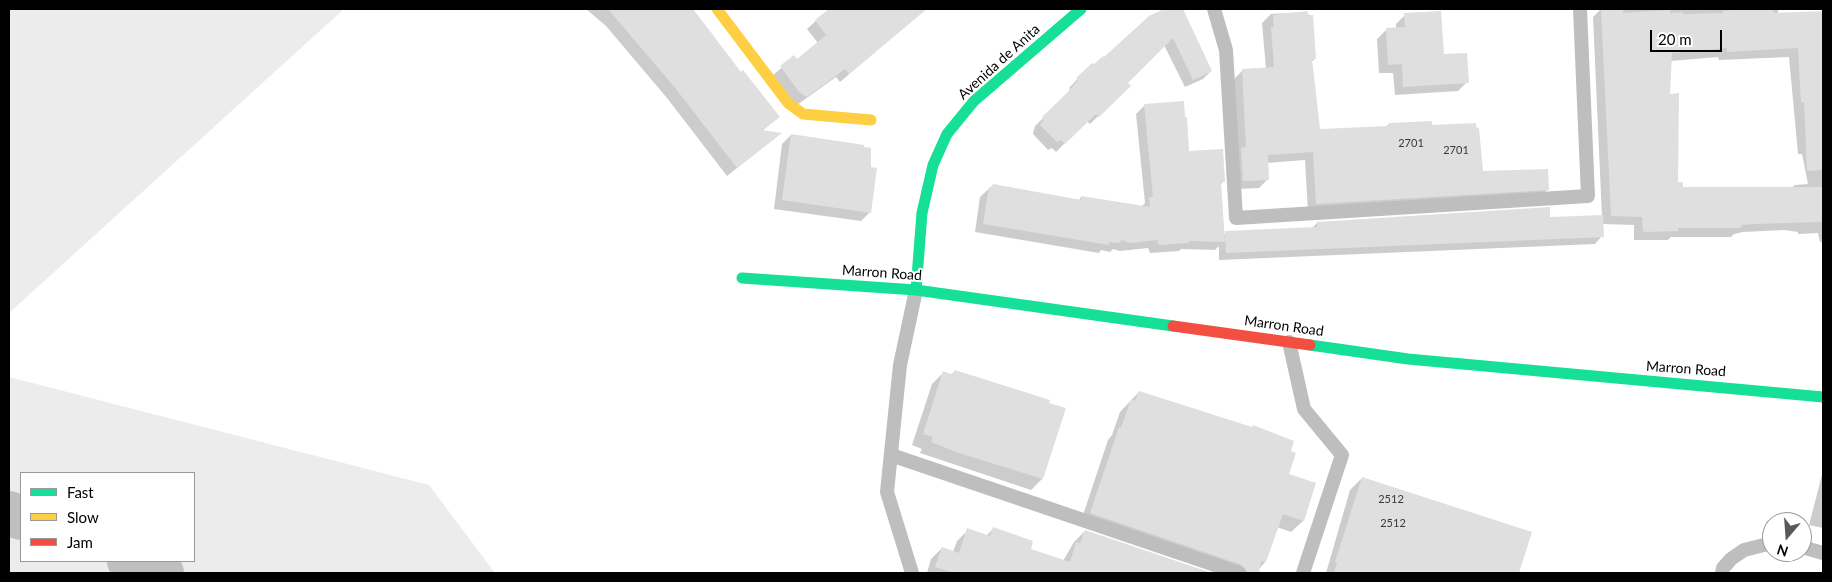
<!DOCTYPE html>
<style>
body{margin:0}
#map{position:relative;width:1832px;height:582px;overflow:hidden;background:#fff;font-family:Lato,sans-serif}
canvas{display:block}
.frame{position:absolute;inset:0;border:10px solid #000;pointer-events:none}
.legend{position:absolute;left:20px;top:472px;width:175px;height:90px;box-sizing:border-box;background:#fff;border:1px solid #999;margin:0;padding:6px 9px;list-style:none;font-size:15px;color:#000}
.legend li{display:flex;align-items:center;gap:10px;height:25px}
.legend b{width:25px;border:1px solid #999}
.north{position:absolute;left:1762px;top:512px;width:50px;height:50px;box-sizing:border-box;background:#fff;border:1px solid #999;border-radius:50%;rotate:198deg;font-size:14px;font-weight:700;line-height:20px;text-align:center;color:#000}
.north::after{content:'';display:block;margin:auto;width:18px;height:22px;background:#595959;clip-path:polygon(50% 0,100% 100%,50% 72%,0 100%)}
.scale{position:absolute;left:1650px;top:30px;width:72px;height:22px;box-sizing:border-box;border:2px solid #000;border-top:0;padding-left:6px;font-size:15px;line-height:18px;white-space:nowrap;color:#000;-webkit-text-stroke:4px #fff;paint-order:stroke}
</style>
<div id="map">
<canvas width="1832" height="582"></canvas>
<div class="frame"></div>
<ul class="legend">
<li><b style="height:6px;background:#16e098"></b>Fast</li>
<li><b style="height:6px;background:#ffcf43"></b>Slow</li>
<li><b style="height:6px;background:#f24e42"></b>Jam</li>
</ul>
<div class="north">N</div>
<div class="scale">20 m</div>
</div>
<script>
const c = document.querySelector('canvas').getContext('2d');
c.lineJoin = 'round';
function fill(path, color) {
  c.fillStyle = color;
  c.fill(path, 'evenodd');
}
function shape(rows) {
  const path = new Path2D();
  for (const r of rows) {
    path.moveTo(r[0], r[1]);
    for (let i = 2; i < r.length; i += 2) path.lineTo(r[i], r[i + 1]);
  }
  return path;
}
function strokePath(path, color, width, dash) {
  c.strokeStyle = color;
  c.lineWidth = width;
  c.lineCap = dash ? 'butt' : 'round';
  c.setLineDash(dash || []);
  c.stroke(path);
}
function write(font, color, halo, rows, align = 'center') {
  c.font = font + ' Lato,sans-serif';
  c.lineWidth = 4;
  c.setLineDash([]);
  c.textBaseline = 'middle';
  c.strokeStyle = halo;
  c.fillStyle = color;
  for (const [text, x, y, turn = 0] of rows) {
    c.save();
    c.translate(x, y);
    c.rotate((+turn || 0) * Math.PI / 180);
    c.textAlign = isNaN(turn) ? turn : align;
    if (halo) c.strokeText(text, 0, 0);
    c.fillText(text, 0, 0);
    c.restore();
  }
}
const green = shape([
 [9,9,344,9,9,313],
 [9,377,429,485,495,573,9,573],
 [21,473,194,473,194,561,21,561]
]);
const shadow = shape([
 [586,9,691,9,713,35,711,37,779,117,762,131,780,134,727,176,667,98,606,26],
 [829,9,911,9,917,16,840,82,836,77,797,105,772,76,794,57,797,61,818,43,807,29],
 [1167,9,1181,9,1211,71,1203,79,1185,87,1164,45,1126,83,1129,86,1090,124,1087,121,1056,152,1052,148,1048,150,1033,134,1035,126,1063,99,1070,89,1069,88,1092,64,1094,66,1104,59,1149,17],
 [1601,9,1778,9,1778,14,1823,12,1823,242,1820,242,1818,233,1798,234,1798,232,1784,230,1743,232,1734,234,1731,237,1671,237,1668,240,1634,240,1634,225,1602,224,1602,236,1595,244,1219,260,1219,246,1215,250,1181,249,1179,251,1150,253,1148,248,1120,251,1113,249,1110,252,1101,250,1099,253,975,232,980,197,993,185,1079,200,1081,197,1141,207,1145,203,1136,114,1145,105,1188,152,1224,181,1220,185,1223,235,1226,233,1312,228,1317,223,1602,217,1593,17],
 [1718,57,1719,60,1789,57,1798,154,1802,154,1808,184,1795,185,1791,188,1748,189,1748,187,1682,188,1677,184,1669,95,1671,61],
 [1306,12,1315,59,1311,62,1319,130,1385,128,1389,124,1431,126,1482,173,1548,189,1539,198,1308,212,1305,160,1267,163,1268,179,1259,188,1234,189,1234,79,1243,70,1266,69,1262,23,1271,14],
 [1405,15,1467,82,1458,91,1395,95,1393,73,1379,73,1377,39,1386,30,1396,29,1396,24],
 [791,135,870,212,861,221,774,209,782,144],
 [955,371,1065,409,1042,479,1031,490,920,453,922,449,912,445,932,384,943,373,951,375],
 [1139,392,1289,452,1287,475,1314,484,1303,521,1291,532,1277,527,1265,562,1256,573,1224,573,1080,524,1108,440,1112,435,1120,412],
 [1823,471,1823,528,1809,525],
 [1362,478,1531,533,1517,573,1326,573,1350,490],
 [993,529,1029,550,1063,561,1074,542,1085,531,1209,573,927,573,931,559,942,548,953,552,957,541,968,530,986,536]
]);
const river = shape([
 [9,513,21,518],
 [129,561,162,573]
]);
const building = shape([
 [608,9,693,9,741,72,743,70,780,117,762,130,782,133,737,168,676,89],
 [829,9,927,9,849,74,845,69,807,97,799,92,780,66,794,55,797,59,826,35,815,20],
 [1164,9,1183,9,1212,71,1193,80,1173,38,1128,83,1131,86,1099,117,1096,114,1065,144,1061,140,1057,142,1040,125,1044,119,1042,117,1070,90,1078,80,1076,78,1092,63,1094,64,1103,56,1104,57,1149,16],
 [1601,9,1623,9,1623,13,1670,10,1670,13,1683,12,1683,14,1723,13,1723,11,1736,9,1772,9,1774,13,1823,11,1823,170,1807,171,1804,102,1801,103,1798,48,1727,52,1727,48,1672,53,1670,94,1679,93,1678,182,1683,182,1683,187,1823,187,1823,222,1753,224,1741,225,1741,228,1678,228,1678,231,1646,232,1643,231,1642,217,1611,216],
 [1307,11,1309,15,1313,15,1316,59,1312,59,1320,129,1389,126,1389,123,1432,121,1432,125,1476,123,1476,127,1479,128,1483,171,1548,169,1549,190,1316,204,1313,152,1268,155,1269,180,1243,181,1241,148,1246,147,1242,69,1274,67,1271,27,1274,27,1273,15],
 [1441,11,1444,54,1467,53,1469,83,1403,87,1402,64,1388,65,1386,28,1405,27,1404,13],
 [1184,101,1185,117,1187,117,1189,151,1223,149,1225,182,1221,182,1225,242,1189,241,1189,243,1159,245,1157,240,1130,243,1121,240,1120,243,1109,242,1109,245,983,224,989,187,992,187,993,184,1081,200,1081,196,1150,207,1149,197,1153,197,1144,104],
 [791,134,864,145,864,147,871,148,871,167,877,168,871,213,782,200],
 [1550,207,1550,217,1603,215,1604,237,1226,253,1225,231,1317,227,1317,222],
 [955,370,1050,400,1049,403,1066,408,1043,479,959,453,931,442,933,437,923,434,943,371,953,375],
 [1139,391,1252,427,1253,425,1294,441,1291,451,1296,453,1289,474,1316,483,1304,521,1283,514,1266,562,1261,561,1259,573,1248,573,1242,565,1090,513,1119,427,1121,428,1131,399,1135,401],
 [1362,477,1532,532,1519,573,1334,573,1337,563,1335,562],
 [993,527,1033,541,1031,549,1070,562,1076,542,1080,543,1085,530,1212,573,954,573,935,567,942,547,959,553,967,528,990,536]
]);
const lane = shape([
 [1214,9,1226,50,1236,218,1588,196,1580,9],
 [1289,342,1304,409,1342,455,1303,573],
 [891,455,1239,573],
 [1802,547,1823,553],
 [912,573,887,492,900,365,916,290],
 [1722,573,1723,568,1731,559,1744,550,1772,543]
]);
const fast = shape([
 [742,278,916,290,1173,326],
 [916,290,922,213,933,165,947,134,974,101,1081,9],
 [1310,345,1408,359,1823,397]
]);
const slow = shape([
 [717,9,788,103,803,114,871,120]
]);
const jam = shape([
 [1173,326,1310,345]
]);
const numberNames = [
 ["2701",1411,143],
 ["2701",1456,150],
 ["2512",1391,499],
 ["2512",1393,523]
];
const streetNames = [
 ["Avenida de Anita",999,62,-42],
 ["Marron Road",882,273,4],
 ["Marron Road",1284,326,8],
 ["Marron Road",1686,369,4]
];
fill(green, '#ececec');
fill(shadow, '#0003');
strokePath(river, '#bfbfbf', 44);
fill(building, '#dfdfdf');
strokePath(lane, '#bebebe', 14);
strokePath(fast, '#16e098', 11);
strokePath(slow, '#ffcf43', 11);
strokePath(jam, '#f24e42', 11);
write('11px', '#383838', null, numberNames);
write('14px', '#000', '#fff', streetNames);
</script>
